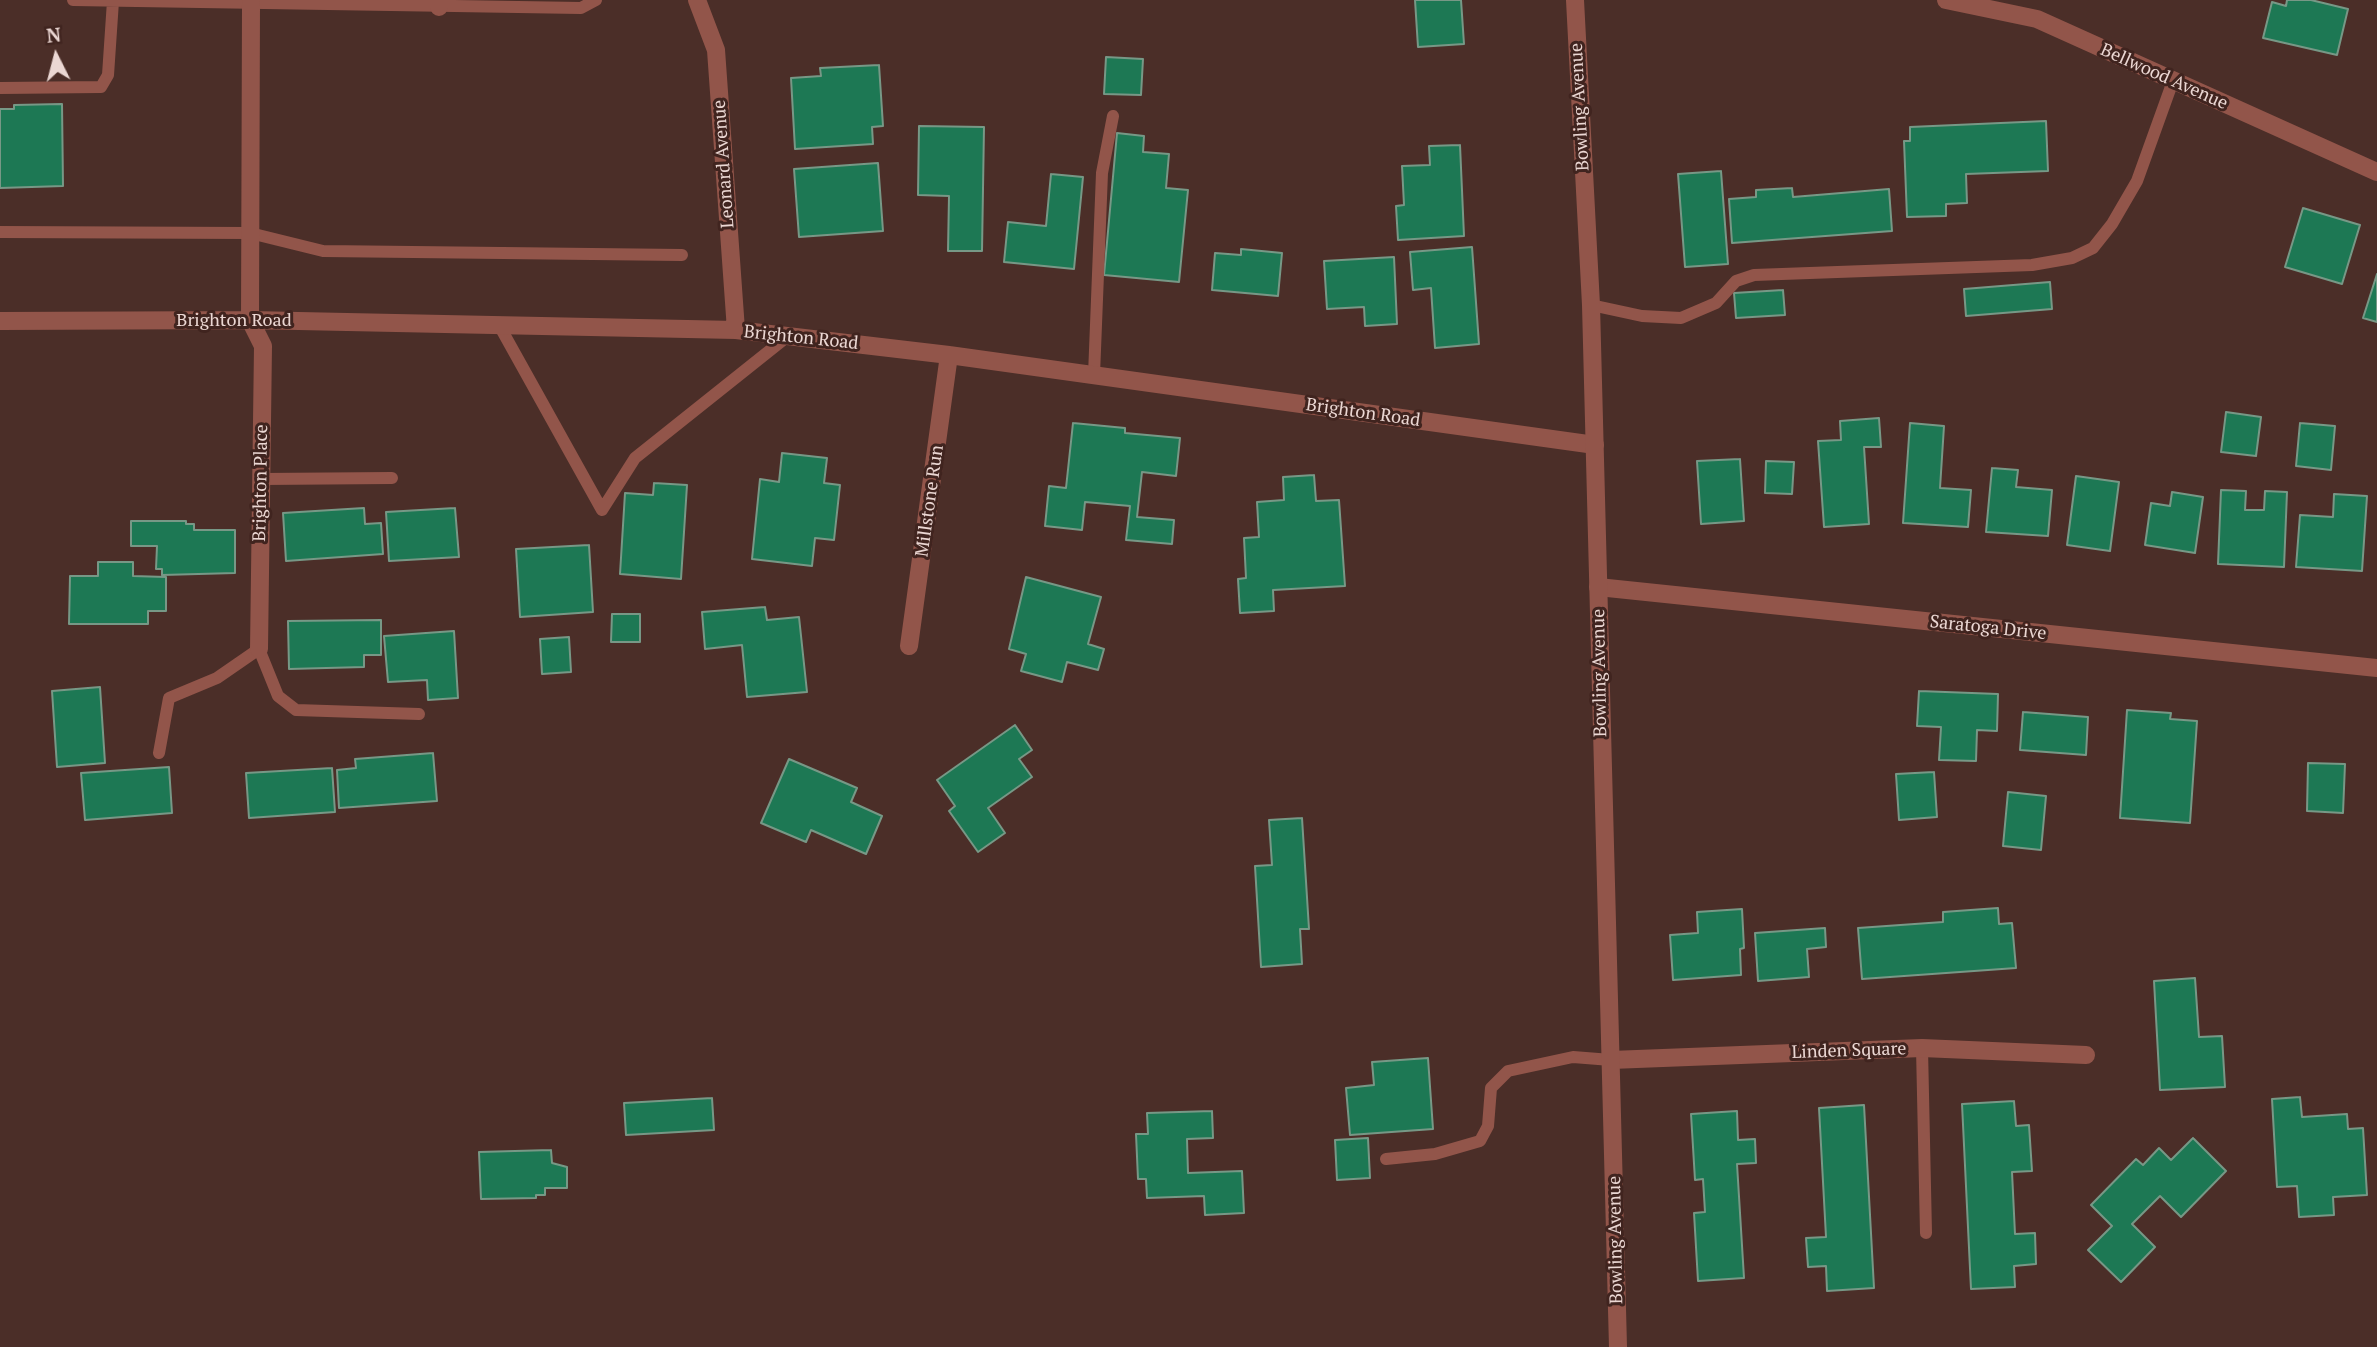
<!DOCTYPE html>
<style>
body{margin:0}
#map{position:relative;width:2377px;height:1347px;overflow:hidden;background:#4b2e28;font-family:"PT Serif",serif}
canvas{display:block}
.north{position:absolute;left:21px;top:21px;width:70px;height:70px;-webkit-text-stroke:5px #40241f;paint-order:stroke;rotate:354deg;font-size:19px;font-weight:700;line-height:28px;text-align:center;color:#ebd7d3}
.north::after{content:'';display:block;margin:auto;width:24px;height:32px;background:#ebd7d3;clip-path:polygon(50% 0,100% 100%,50% 72%,0 100%)}
</style>
<div id="map">
<canvas width="2377" height="1347"></canvas>
<div class="north">N</div>
</div>
<script>
const c = document.querySelector('canvas').getContext('2d');
c.lineJoin = 'round';
function fill(path, color) {
  c.fillStyle = color;
  c.fill(path, 'evenodd');
}
function shape(rows) {
  const path = new Path2D();
  for (const r of rows) {
    path.moveTo(r[0], r[1]);
    for (let i = 2; i < r.length; i += 2) path.lineTo(r[i], r[i + 1]);
  }
  return path;
}
function strokePath(path, color, width, dash) {
  c.strokeStyle = color;
  c.lineWidth = width;
  c.lineCap = dash ? 'butt' : 'round';
  c.setLineDash(dash || []);
  c.stroke(path);
}
function write(font, color, halo, rows, align = 'center') {
  c.font = font + ' "PT Serif",serif';
  c.lineWidth = 6;
  c.setLineDash([]);
  c.textBaseline = 'middle';
  c.strokeStyle = halo;
  c.fillStyle = color;
  for (const [text, x, y, turn = 0] of rows) {
    c.save();
    c.translate(x, y);
    c.rotate((+turn || 0) * Math.PI / 180);
    c.textAlign = isNaN(turn) ? turn : align;
    if (halo) c.strokeText(text, 0, 0);
    c.fillText(text, 0, 0);
    c.restore();
  }
}
const building = shape([
 [1415,0,1461,0,1464,44,1418,47,1415,0],
 [2287,0,2311,0,2348,9,2337,55,2263,38,2272,2,2286,6,2287,0],
 [1106,57,1143,59,1141,95,1104,94,1106,57],
 [879,65,883,126,872,127,873,144,795,149,791,78,821,76,820,68,879,65],
 [62,104,63,186,0,188,0,109,14,109,14,105,62,104],
 [2046,121,2048,171,1966,174,1967,203,1946,204,1946,216,1907,217,1904,141,1910,141,1910,127,2046,121],
 [919,126,984,127,982,251,948,251,949,196,918,195,919,126],
 [1117,133,1144,136,1143,152,1169,154,1166,188,1188,190,1179,282,1104,275,1117,133],
 [1460,145,1464,236,1398,240,1396,206,1404,205,1402,166,1430,165,1429,146,1460,145],
 [878,163,883,231,799,237,794,169,878,163],
 [1721,171,1728,264,1685,267,1678,174,1721,171],
 [1051,174,1083,177,1074,269,1004,262,1008,222,1046,226,1051,174],
 [1792,188,1793,197,1889,189,1892,231,1732,243,1729,199,1756,197,1756,190,1792,188],
 [2303,208,2360,225,2342,284,2285,267,2303,208],
 [1472,247,1479,344,1435,348,1431,288,1413,290,1410,252,1472,247],
 [1241,249,1282,253,1278,296,1212,290,1215,253,1241,255,1241,249],
 [1394,257,1397,324,1365,326,1364,307,1327,309,1324,261,1394,257],
 [2377,274,2377,322,2363,318,2377,274],
 [2050,282,2052,309,1966,316,1964,289,2050,282],
 [1783,290,1785,315,1736,318,1734,293,1783,290],
 [2226,412,2261,417,2256,456,2221,452,2226,412],
 [1879,418,1881,447,1864,447,1869,524,1824,527,1818,441,1841,440,1840,421,1879,418],
 [1073,423,1125,428,1125,433,1180,438,1176,476,1142,472,1137,517,1174,520,1172,544,1126,540,1130,506,1085,502,1082,530,1045,526,1049,486,1066,488,1073,423],
 [1910,423,1944,426,1940,488,1971,490,1968,527,1903,523,1910,423],
 [2300,423,2335,426,2331,470,2296,466,2300,423],
 [782,453,827,458,824,483,840,485,834,540,815,538,812,566,752,559,760,479,779,482,782,453],
 [1740,459,1744,521,1701,524,1697,461,1740,459],
 [1766,461,1794,462,1792,494,1765,493,1766,461],
 [1992,468,2018,470,2016,487,2052,490,2048,536,1986,532,1992,468],
 [1314,475,1316,501,1339,500,1345,586,1273,590,1274,611,1240,613,1238,579,1246,578,1244,538,1259,537,1257,502,1284,500,1283,477,1314,475],
 [2076,476,2119,482,2110,551,2067,545,2076,476],
 [654,483,687,485,681,579,620,574,625,493,653,495,654,483],
 [2221,490,2246,491,2245,510,2264,510,2265,491,2287,492,2284,567,2218,564,2221,490],
 [2172,492,2203,497,2195,553,2145,545,2151,503,2170,506,2172,492],
 [2334,494,2367,496,2362,571,2296,567,2300,515,2333,517,2334,494],
 [364,508,365,524,381,523,383,554,286,561,283,513,364,508],
 [455,508,459,557,389,561,386,512,455,508],
 [131,521,186,521,186,524,194,524,194,530,235,530,235,573,162,575,162,569,156,569,157,546,131,546,131,521],
 [589,545,593,612,520,617,516,549,589,545],
 [98,562,133,562,133,576,166,577,166,611,148,611,148,624,69,624,70,576,98,576,98,562],
 [1026,577,1101,597,1088,644,1104,649,1098,670,1067,662,1062,682,1021,671,1026,654,1009,649,1026,577],
 [765,607,767,620,799,617,807,692,747,697,742,645,705,649,702,612,765,607],
 [612,614,640,614,640,642,611,642,612,614],
 [381,620,381,655,364,655,364,667,289,669,288,621,381,620],
 [454,631,458,698,428,700,427,680,388,682,384,636,454,631],
 [569,637,571,672,542,674,540,639,569,637],
 [100,687,105,763,57,767,52,691,100,687],
 [1919,691,1998,694,1997,731,1977,730,1976,761,1939,760,1941,727,1917,726,1919,691],
 [2127,710,2171,713,2170,719,2197,721,2190,823,2120,818,2127,710],
 [2023,712,2088,717,2086,755,2020,750,2023,712],
 [1015,725,1032,750,1019,759,1032,777,988,808,1005,833,978,852,949,811,955,806,937,780,1015,725],
 [433,753,437,801,339,808,337,770,356,768,355,759,433,753],
 [789,759,857,788,851,802,882,816,866,854,811,830,806,842,761,823,789,759],
 [2308,763,2345,764,2343,813,2307,811,2308,763],
 [169,767,172,813,85,820,81,773,169,767],
 [332,768,335,812,249,818,246,773,332,768],
 [1934,772,1937,817,1899,820,1896,774,1934,772],
 [2008,792,2046,796,2041,850,2003,846,2008,792],
 [1302,818,1309,929,1300,929,1302,964,1261,967,1255,866,1272,865,1269,820,1302,818],
 [1998,908,1999,924,2012,923,2016,968,1862,979,1858,928,1943,922,1943,912,1998,908],
 [1742,909,1744,948,1740,949,1741,975,1673,980,1670,935,1698,933,1697,912,1742,909],
 [1825,928,1826,947,1807,949,1809,977,1758,981,1755,933,1825,928],
 [2195,978,2199,1037,2222,1036,2225,1087,2160,1090,2154,981,2195,978],
 [1428,1058,1433,1129,1350,1135,1346,1088,1374,1085,1372,1062,1428,1058],
 [2300,1097,2302,1117,2347,1114,2348,1129,2363,1128,2367,1195,2333,1197,2334,1215,2299,1217,2297,1186,2277,1187,2272,1099,2300,1097],
 [712,1098,714,1130,626,1135,624,1103,712,1098],
 [2014,1101,2016,1126,2029,1125,2032,1171,2012,1172,2015,1234,2035,1233,2036,1264,2014,1266,2015,1287,1971,1289,1962,1104,2014,1101],
 [1864,1105,1874,1288,1827,1291,1826,1266,1808,1267,1806,1238,1826,1237,1819,1108,1864,1105],
 [1212,1111,1213,1138,1187,1139,1188,1173,1242,1171,1244,1213,1205,1215,1204,1196,1147,1198,1146,1179,1138,1179,1136,1134,1148,1134,1147,1113,1212,1111],
 [1737,1111,1738,1140,1755,1139,1756,1163,1737,1164,1744,1278,1698,1281,1694,1213,1705,1212,1703,1179,1695,1180,1691,1114,1737,1111],
 [1368,1138,1370,1178,1337,1180,1335,1140,1368,1138],
 [2193,1138,2226,1171,2181,1217,2160,1196,2132,1224,2155,1247,2121,1282,2088,1250,2112,1226,2091,1205,2136,1159,2143,1165,2159,1148,2171,1160,2193,1138],
 [551,1150,552,1163,567,1167,567,1188,545,1188,545,1195,536,1195,536,1198,481,1199,479,1152,551,1150]
]);
const service = shape([
 [73,0,581,8,596,0],
 [0,88,101,87,108,75,113,1],
 [0,232,250,233,323,251,682,255],
 [1591,305,1642,316,1681,318,1716,303,1736,281,1754,275,2032,265,2072,258,2093,248,2112,224,2137,181,2173,81],
 [499,325,602,510,635,458,788,336],
 [1094,375,1102,173,1113,116],
 [262,479,392,478],
 [159,753,169,698,217,678,259,649,278,696,296,710,419,714],
 [1922,1048,1926,1233],
 [1386,1159,1435,1154,1480,1141,1488,1126,1491,1088,1508,1071,1573,1057,1611,1060]
]);
const minor = shape([
 [439,0,439,7],
 [697,0,716,50,736,330],
 [1946,0,2037,19,2377,172],
 [251,4,250,320,263,346,259,649],
 [0,321,250,320,736,330,949,355,1595,445],
 [1598,587,2377,668],
 [909,646,949,355],
 [1611,1060,1922,1048,2086,1055]
]);
const tertiary = shape([
 [1575,0,1591,305,1618,1347]
]);
const streetNames = [
 ["Bellwood Avenue",2164,77,24],
 ["Bowling Avenue",1580,107,-93],
 ["Leonard Avenue",724,164,-94],
 ["Brighton Road",234,321],
 ["Brighton Road",801,338,6],
 ["Brighton Road",1363,413,8],
 ["Brighton Place",261,483,-89],
 ["Millstone Run",930,501,-82],
 ["Saratoga Drive",1988,628,6],
 ["Bowling Avenue",1600,673,-91],
 ["Linden Square",1849,1051,-2],
 ["Bowling Avenue",1616,1240,-91]
];
fill(building, '#1d7854');
strokePath(building, '#779886', 2);
strokePath(service, '#92554a', 12);
strokePath(minor, '#92554a', 18);
strokePath(tertiary, '#92554a', 18);
write('18px', '#ebd7d3', '#40241f', streetNames);
</script>
